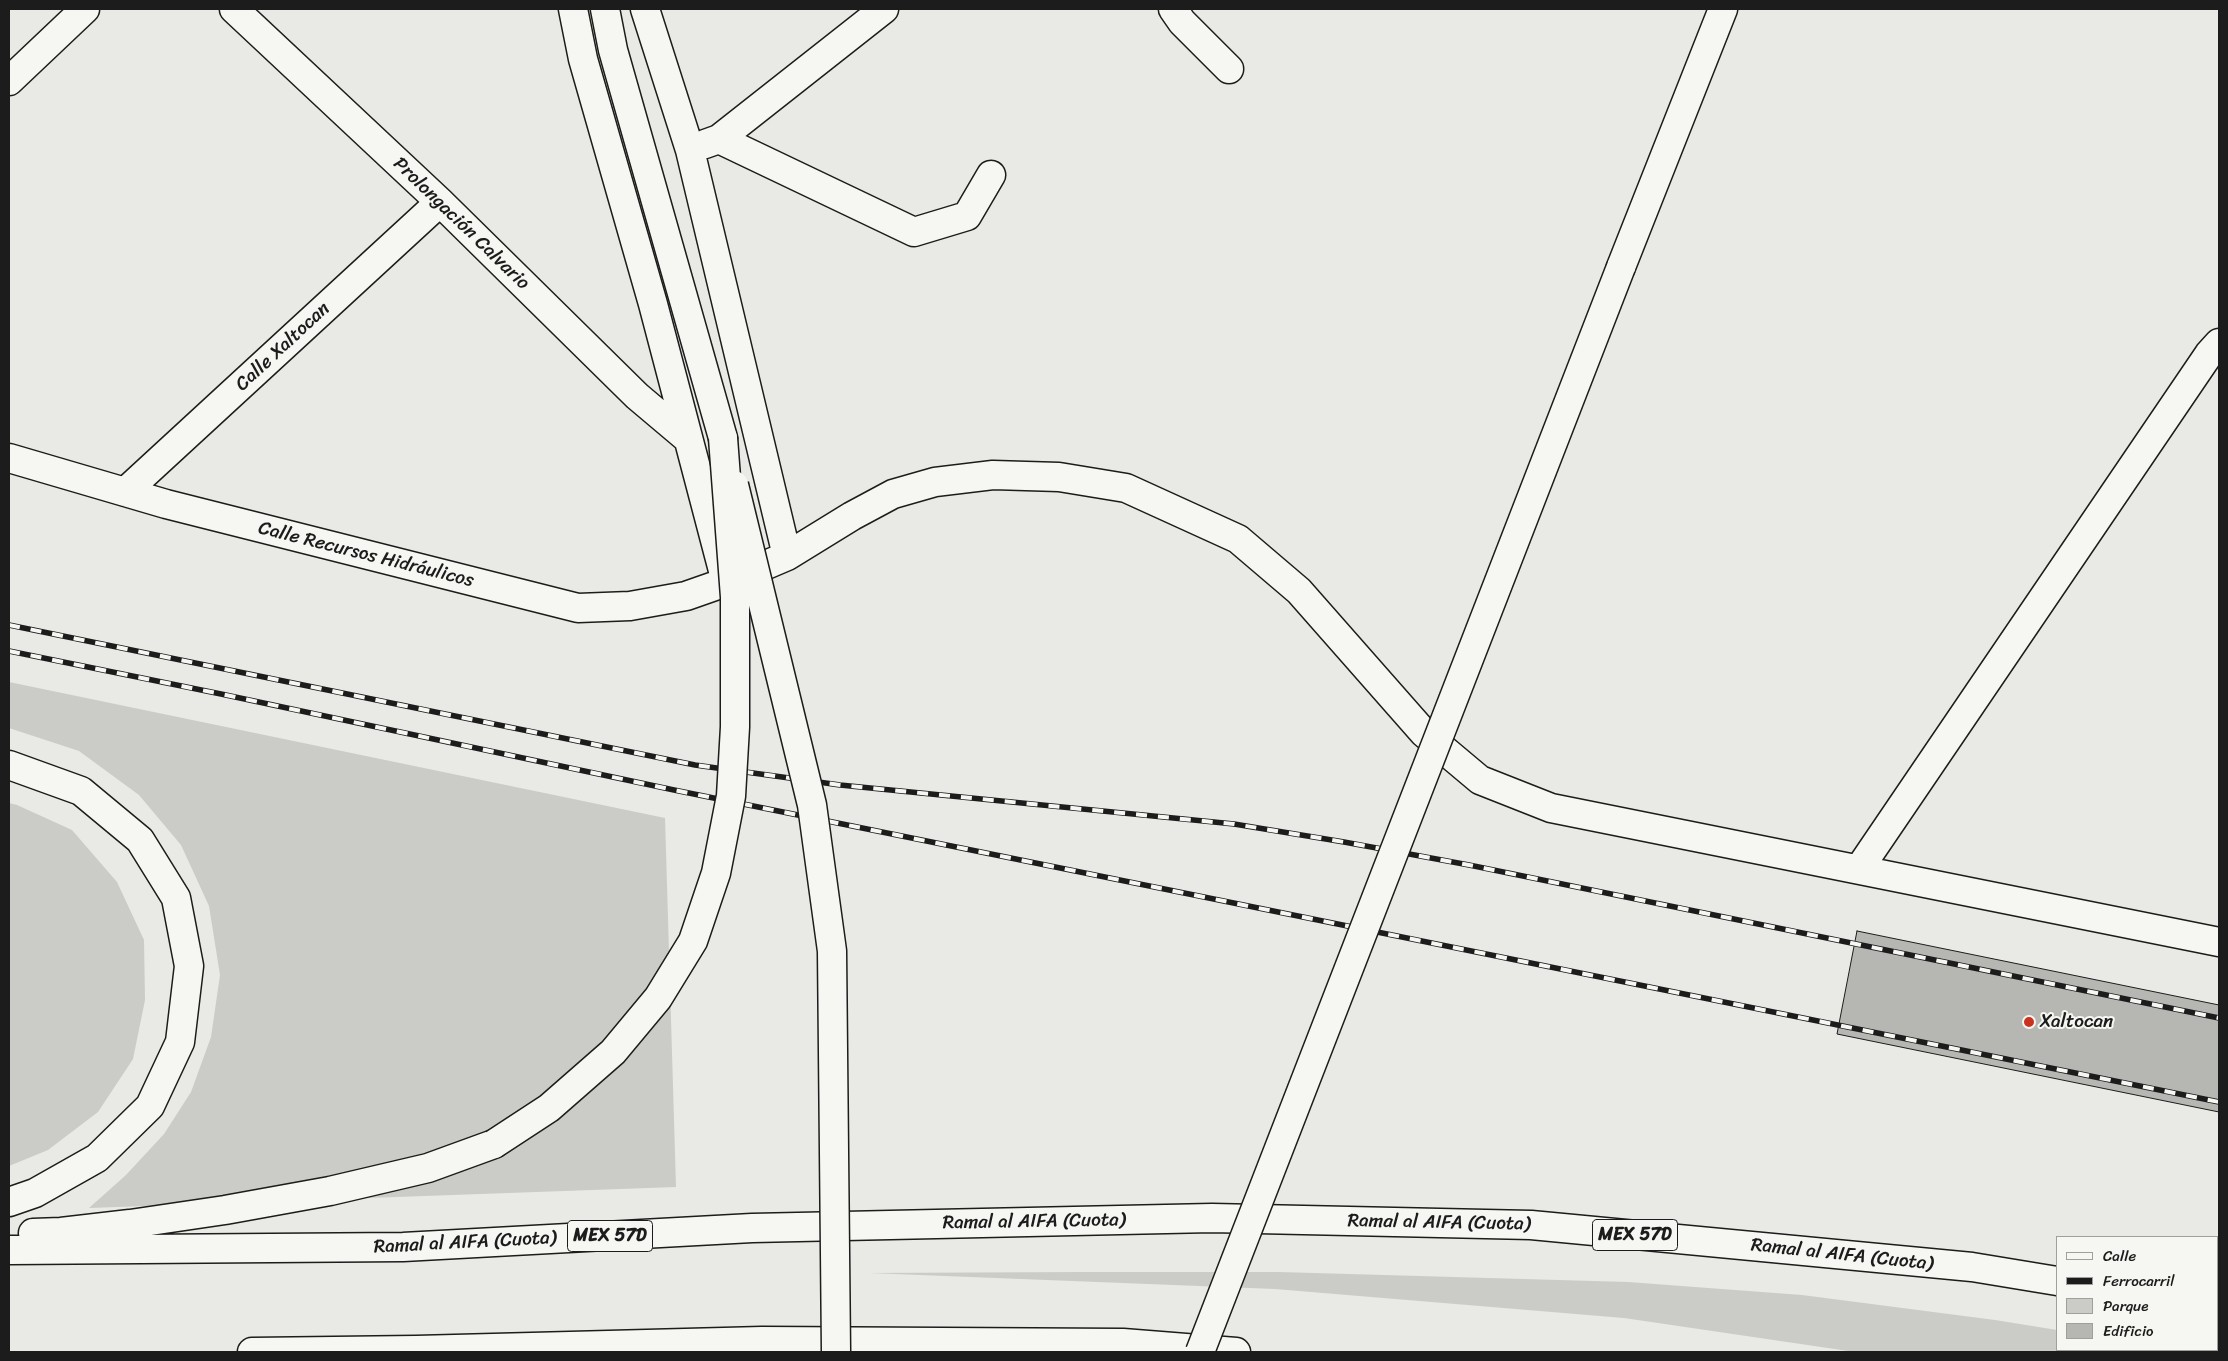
<!DOCTYPE html>
<meta charset="utf-8">
<style>
body{margin:0}
#map{position:relative;width:2228px;height:1361px;overflow:hidden;background:#e9e9e5;font-family:Sriracha,sans-serif}
canvas{display:block}
.frame{position:absolute;inset:0;border:10px solid #1c1c1c;pointer-events:none}
.legend{position:absolute;left:2056px;top:1236px;width:162px;height:115px;box-sizing:border-box;background:#f6f6f2;border:1px solid #9f9f9c;margin:0;padding:6px 9px;list-style:none;font-size:15px;color:#1c1c1c}
.legend li{display:flex;align-items:center;gap:10px;height:25px}
.legend b{width:25px;border:1px solid #9f9f9c}
</style>
<div id="map">
<canvas width="2228" height="1361"></canvas>
<div class="frame"></div>
<ul class="legend">
<li><b style="height:6px;background:#f6f6f2"></b>Calle</li>
<li><b style="height:6px;background:#1c1c1c"></b>Ferrocarril</li>
<li><b style="height:14px;background:#cbcbc7"></b>Parque</li>
<li><b style="height:14px;background:#b6b6b3"></b>Edificio</li>
</ul>
</div>
<script>
const c = document.querySelector('canvas').getContext('2d');
c.lineJoin = 'round';
function fill(path, color) {
  c.fillStyle = color;
  c.fill(path, 'evenodd');
}
function shape(rows) {
  const path = new Path2D();
  for (const r of rows) {
    path.moveTo(r[0], r[1]);
    for (let i = 2; i < r.length; i += 2) path.lineTo(r[i], r[i + 1]);
  }
  return path;
}
function strokePath(path, color, width, dash) {
  c.strokeStyle = color;
  c.lineWidth = width;
  c.lineCap = dash ? 'butt' : 'round';
  c.setLineDash(dash || []);
  c.stroke(path);
}
function write(font, color, halo, rows, align = 'center') {
  c.font = font + ' Sriracha,sans-serif';
  c.lineWidth = 4;
  c.setLineDash([]);
  c.textBaseline = 'middle';
  c.strokeStyle = halo;
  c.fillStyle = color;
  for (const [text, x, y, turn = 0] of rows) {
    c.save();
    c.translate(x, y);
    c.rotate((+turn || 0) * Math.PI / 180);
    c.textAlign = isNaN(turn) ? turn : align;
    if (halo) c.strokeText(text, 0, 0);
    c.fillText(text, 0, 0);
    c.restore();
  }
}
const green = shape([
 [9,682,665,818,676,1187,89,1208,126,1175,164,1134,191,1092,211,1037,220,975,209,906,181,845,139,795,79,751,9,728],
 [9,803,17,805,72,830,117,882,144,940,145,1000,133,1059,98,1112,48,1150,9,1166],
 [1083,1272,1279,1272,1628,1282,1802,1295,1995,1320,2057,1330,2057,1350,2182,1350,2197,1352,1855,1352,1624,1318,1275,1289,869,1273]
]);
const building = shape([
 [1857,931,2219,1005,2219,1112,1837,1034,1857,931]
]);
const minor = shape([
 [234,9,440,202,637,396,688,439],
 [573,9,583,59,653,304,726,582],
 [645,9,690,150,787,556],
 [1173,9,1182,22,1229,69],
 [9,81,85,9],
 [719,139,914,232,967,216,991,175],
 [705,144,719,139,884,9],
 [1621,267,1723,9],
 [9,458,166,504,578,608,630,606,686,596,726,582,787,556,852,516,893,494,935,482,993,475,1059,477,1126,488,1238,539,1299,591,1424,733,1480,780,1551,808,2219,942],
 [125,492,440,202],
 [1859,869,2209,354,2219,343]
]);
const major = shape([
 [605,9,613,50,723,438]
]);
const highway = shape([
 [9,765,81,791,140,840,176,898,189,966,180,1042,150,1106,97,1158,35,1193,9,1202],
 [33,1233,61,1232,130,1224,225,1210,330,1191,428,1168,494,1144],
 [9,1250,403,1247,752,1228,1212,1218,1531,1225,1972,1267,2057,1281],
 [2217,1306,2219,1307],
 [252,1352,416,1350,762,1341,1123,1343,1236,1352]
]);
const rail = shape([
 [9,625,695,765,840,785,1234,824,1344,842,1469,865,2219,1018],
 [9,651,221,694,674,790,2219,1102]
]);
const minorBridge = shape([
 [1200,1352,1621,267]
]);
const majorBridge = shape([
 [734,485,812,805,832,951,836,1352]
]);
const highwayBridge = shape([
 [494,1144,549,1108,613,1052,658,998,693,941,716,873,731,796,735,727,735,597,723,438]
]);
const markers = [
 [2029,1022,6,"#c8321e"]
];
const shields = [
 [1635,1235,85],
 [610,1236,85]
];
const shieldNames = [
 ["MEX 57D",1635,1235],
 ["MEX 57D",610,1236]
];
const streetNames = [
 ["Prolongación Calvario",461,224,44],
 ["Calle Xaltocan",283,347,-43],
 ["Calle Recursos Hidráulicos",366,555,14],
 ["Ramal al AIFA (Cuota)",1034,1222,-1],
 ["Ramal al AIFA (Cuota)",1439,1223,1],
 ["Ramal al AIFA (Cuota)",465,1243,-3],
 ["Ramal al AIFA (Cuota)",1842,1255,6]
];
const poiNames = [
 ["Xaltocan",2040,1022]
];
fill(green, '#cbcbc7');
fill(building, '#b6b6b3');
strokePath(building, '#1c1c1c', 1);
strokePath(minor, '#1c1c1c', 31);
strokePath(major, '#1c1c1c', 31);
strokePath(highway, '#1c1c1c', 31);
strokePath(minor, '#f6f6f2', 28);
strokePath(major, '#f6f6f2', 28);
strokePath(highway, '#f6f6f2', 28);
strokePath(rail, '#1c1c1c', 5.5);
strokePath(rail, '#f6f6f2', 4, [11]);
strokePath(minorBridge, '#1c1c1c', 31, []);
strokePath(majorBridge, '#1c1c1c', 31, []);
strokePath(highwayBridge, '#1c1c1c', 31, []);
strokePath(minorBridge, '#f6f6f2', 28);
strokePath(majorBridge, '#f6f6f2', 28);
strokePath(highwayBridge, '#f6f6f2', 28);
for (const [x, y, r, color] of markers) {
  const dot = new Path2D();
  dot.arc(x, y, r, 0, 2 * Math.PI);
  c.fillStyle = color;
  c.fill(dot);
  strokePath(dot, '#f6f6f2', 2);
}
for (const [x, y, w] of shields) {
  const box = new Path2D();
  box.roundRect(x - w / 2, y - 15.5, w, 31, 4);
  c.fillStyle = '#f6f6f2';
  c.fill(box);
  strokePath(box, '#1c1c1c', 1);
}
write('bold 18px', '#1c1c1c', null, shieldNames);
write('19px', '#1c1c1c', '#f6f6f2', streetNames);
write('19px', '#1c1c1c', '#f6f6f2', poiNames, 'left');
</script>
